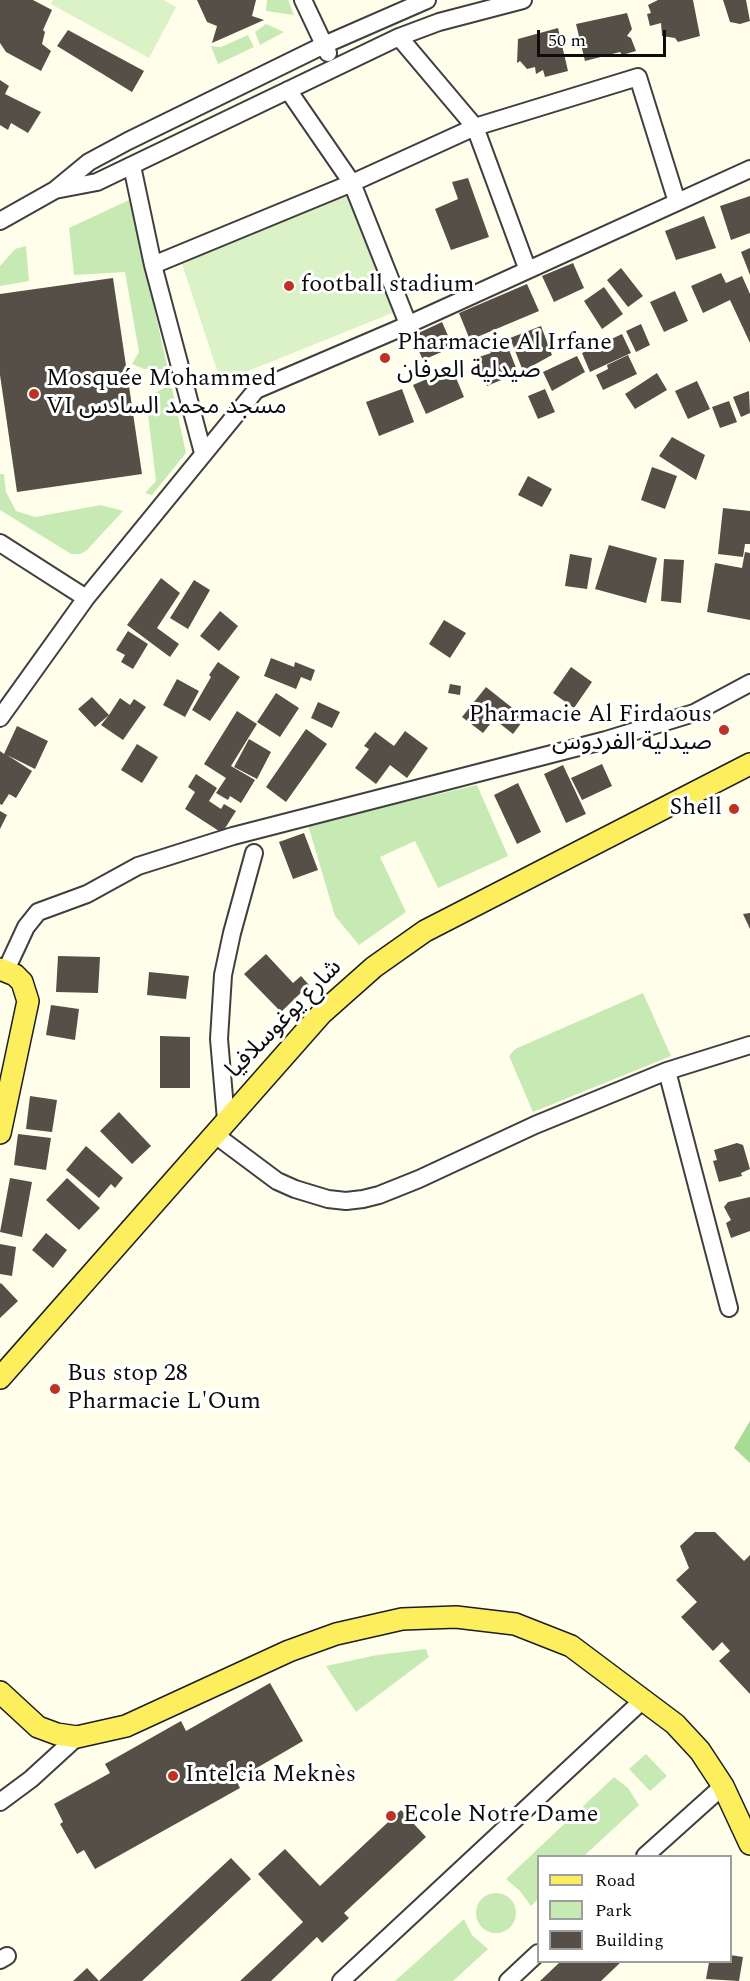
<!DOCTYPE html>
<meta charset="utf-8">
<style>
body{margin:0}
#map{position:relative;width:750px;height:1981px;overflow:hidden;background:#fffeea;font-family:Spectral,serif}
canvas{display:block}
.legend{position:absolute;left:537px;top:1855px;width:195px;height:108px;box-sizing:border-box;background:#fff;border:2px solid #9e9e9e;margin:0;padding:8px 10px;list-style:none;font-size:18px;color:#0c0c0c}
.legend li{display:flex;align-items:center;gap:12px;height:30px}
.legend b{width:30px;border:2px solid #9e9e9e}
.scale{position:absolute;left:537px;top:30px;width:129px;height:27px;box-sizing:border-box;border:3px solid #0c0c0c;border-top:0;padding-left:8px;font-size:18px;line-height:21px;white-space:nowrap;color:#0c0c0c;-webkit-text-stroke:4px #fff;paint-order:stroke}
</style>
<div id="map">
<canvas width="750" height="1981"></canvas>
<ul class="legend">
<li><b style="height:8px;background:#fcee5d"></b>Road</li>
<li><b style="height:16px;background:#c7eab4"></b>Park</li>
<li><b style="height:16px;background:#554f48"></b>Building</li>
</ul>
<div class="scale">50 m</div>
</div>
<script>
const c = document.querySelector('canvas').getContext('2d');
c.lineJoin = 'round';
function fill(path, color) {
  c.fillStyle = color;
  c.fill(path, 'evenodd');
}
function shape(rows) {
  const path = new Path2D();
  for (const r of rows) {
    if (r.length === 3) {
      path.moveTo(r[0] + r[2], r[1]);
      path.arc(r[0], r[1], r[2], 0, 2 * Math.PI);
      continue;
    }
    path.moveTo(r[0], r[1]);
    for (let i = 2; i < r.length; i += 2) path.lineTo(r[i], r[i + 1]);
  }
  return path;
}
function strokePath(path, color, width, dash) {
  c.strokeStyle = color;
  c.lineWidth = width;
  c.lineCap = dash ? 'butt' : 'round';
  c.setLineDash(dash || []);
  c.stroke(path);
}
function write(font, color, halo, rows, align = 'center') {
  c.font = font + ' Spectral,"Noto Sans Arabic",serif';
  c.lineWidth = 6;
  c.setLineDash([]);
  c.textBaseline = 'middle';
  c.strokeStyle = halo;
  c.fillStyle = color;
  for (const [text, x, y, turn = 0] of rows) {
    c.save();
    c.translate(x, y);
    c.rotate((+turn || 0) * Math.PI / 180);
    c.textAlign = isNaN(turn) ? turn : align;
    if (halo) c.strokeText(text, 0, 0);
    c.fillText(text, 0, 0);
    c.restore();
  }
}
const green = shape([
 [267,0,288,0,294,15,266,11],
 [266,24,284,32,260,45,255,32],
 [248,35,254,47,218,64,211,46,221,47],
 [129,200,168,369,144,369,132,364,139,352,125,272,74,275,69,228],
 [26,246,29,281,0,286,0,266,15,249],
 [171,384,186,453,152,495,145,493,156,481,146,398],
 [0,474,4,474,6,492,16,511,35,517,101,505,123,511,86,551,80,554,71,554,0,510],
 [477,785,508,856,438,888,415,841,380,857,406,912,359,945,335,916,308,825],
 [643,993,671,1056,533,1112,509,1056,515,1049],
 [426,1649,429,1657,356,1712,326,1666,377,1655],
 [646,1754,667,1776,650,1791,629,1769],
 [614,1777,628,1788,639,1805,584,1856,538,1856,538,1899,531,1906,520,1891,506,1879],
 [496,1913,20],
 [464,1919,472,1935,488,1949,453,1981,395,1981]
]);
const forest = shape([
 [750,1421,750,1463,734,1448]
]);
const pitch = shape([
 [53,0,164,0,176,7,149,58,51,4],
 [353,188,397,311,221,382,181,261]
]);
const building = shape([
 [0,0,33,0,52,10,43,30,45,32,42,44,51,51,41,71,6,52,0,43],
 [197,0,256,0,252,16,264,20,212,43,217,26,207,22],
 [658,0,693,0,700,36,678,42,675,38,662,36,661,23,650,26,647,14,651,13,648,5],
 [723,0,746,0,750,21,740,24,730,22],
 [627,13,632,29,627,36,631,38,636,51,622,55,620,52,585,61,576,24],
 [558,28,568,71,545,77,543,70,536,74,535,67,527,69,520,61,517,63,518,39],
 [68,30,144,71,132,92,57,46],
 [0,80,9,86,5,94,41,112,28,133,11,123,8,130,0,125],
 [468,178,489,237,451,250,435,209,458,199,452,182],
 [750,196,750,233,731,240,720,206],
 [704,216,716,248,676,260,665,231],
 [750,248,750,275,741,252],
 [573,263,584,288,554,302,542,276],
 [621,268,643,296,628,307,607,280],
 [721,273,726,283,742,276,750,294,750,343,730,300,703,313,691,286],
 [113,278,142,474,17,492,0,375,0,294],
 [527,284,539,311,470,340,459,313],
 [604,287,623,314,602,329,584,301],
 [675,291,688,321,664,332,650,302],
 [442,322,453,347,423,360,412,336],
 [641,324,650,345,636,352,626,331],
 [541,326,552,355,523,371,510,338],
 [622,334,631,353,590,372,582,353],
 [506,342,518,373,487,386,476,358,491,353,489,348],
 [628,355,637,374,603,390,596,375,608,369,607,365],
 [577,356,585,372,552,391,543,372],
 [452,368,464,397,426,414,413,385],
 [657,373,667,390,635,409,625,394],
 [697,381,710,409,688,419,675,391],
 [402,389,414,422,379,436,366,402],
 [545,389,555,412,538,419,528,396],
 [749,391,750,413,741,417,733,397],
 [729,401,737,422,720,428,712,407],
 [672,437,705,455,696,480,659,456],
 [652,467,677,476,665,509,641,500],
 [528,476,552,489,542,507,518,495],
 [723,508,750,511,750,544,745,544,743,557,718,554],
 [609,545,657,558,646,603,595,589],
 [745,552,750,553,750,620,707,612,715,563,742,568],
 [570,554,592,558,587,589,565,586],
 [664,559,684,560,681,603,661,601],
 [161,578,180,593,157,628,179,644,170,657,127,625],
 [194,580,210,590,188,629,170,618],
 [220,611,238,626,219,651,200,636],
 [444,620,466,633,450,658,429,644],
 [128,631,148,644,133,669,121,662,125,655,116,650],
 [271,658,294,667,295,662,315,670,311,681,301,677,296,689,264,676],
 [218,662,240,677,210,721,192,710,211,677,209,675],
 [571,667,592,682,574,708,553,693],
 [177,679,199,691,185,717,163,705],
 [450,684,461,686,460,695,448,693],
 [486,687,525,718,513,734,494,719,483,733,462,717],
 [276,693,299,708,280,737,257,722],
 [92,697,109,715,120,698,130,705,134,699,146,707,123,740,101,725,109,715,95,727,78,709],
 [318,702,340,712,332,728,311,718],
 [237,711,257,724,231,766,255,780,241,803,230,796,228,800,216,793,226,778,204,764],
 [17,726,48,741,35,769,7,755,32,771,16,798,9,794,2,805,0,804,0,751,4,754],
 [306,729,327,744,286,802,266,787],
 [405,731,428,748,407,778,390,765,376,784,355,768,369,749,364,746,375,732,394,746],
 [249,739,271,752,257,779,234,767],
 [137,744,158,757,142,783,121,770],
 [602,764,612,786,582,800,571,778],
 [563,765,586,814,566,823,544,774],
 [196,774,217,788,209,801,221,809,224,804,236,811,222,833,185,809,195,792,188,787],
 [518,783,541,832,517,844,494,795],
 [0,811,7,815,0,829],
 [304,833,318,870,293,879,279,842],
 [750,913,750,929,743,914],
 [266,954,293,983,301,976,309,985,281,1012,244,974],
 [58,956,100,957,98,993,56,992],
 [149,972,189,976,186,999,147,995],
 [51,1005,79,1009,75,1040,46,1035],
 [160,1036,190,1037,190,1088,160,1088],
 [30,1096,57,1100,52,1132,26,1129],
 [119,1112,151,1146,132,1164,100,1131],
 [18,1134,51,1138,46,1170,14,1165],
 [737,1143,743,1145,750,1169,741,1173,742,1176,719,1182,713,1161,717,1160,714,1150],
 [86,1146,123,1178,115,1188,111,1184,99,1198,66,1170],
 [10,1178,32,1182,22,1237,0,1232],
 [67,1178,100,1208,79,1230,46,1200],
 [750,1197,750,1231,731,1238,726,1223,731,1220,724,1207,728,1202],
 [46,1233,67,1250,53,1268,32,1250],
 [0,1244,16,1247,12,1276,0,1274],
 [1,1283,18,1301,0,1318,0,1284],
 [695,1532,715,1532,744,1561,750,1555,750,1694,719,1661,730,1651,722,1642,713,1651,681,1617,697,1602,676,1580,689,1568,680,1546],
 [270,1683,303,1741,236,1780,240,1788,95,1869,84,1850,77,1854,60,1824,63,1822,54,1804,110,1773,105,1764,181,1721,186,1731],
 [401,1810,426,1837,344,1913,349,1918,322,1943,317,1937,271,1981,240,1981,303,1922,258,1874,285,1849,320,1886],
 [231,1858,251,1879,142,1981,73,1981,87,1968,99,1981],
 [730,1955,743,1957,739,1981,706,1979,709,1962,730,1962],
 [560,1962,621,1962,601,1981,540,1981]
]);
const minor = shape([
 [303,0,328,53],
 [399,37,475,127,527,268],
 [288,90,352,183,408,324],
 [132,166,153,265,203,453],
 [55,190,97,182,399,37,439,22,523,0],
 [0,221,55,190,89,162,128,141,324,45,427,0],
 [153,265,352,183,475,127,638,77,677,202],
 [0,543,86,598],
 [0,718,86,598,256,390,396,330,750,169],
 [6,970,26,927,38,912,87,894,138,866,233,836,606,740,694,713,750,683],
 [667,1071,729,1308],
 [226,1120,219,1039,223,975,232,933,254,853],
 [214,1134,277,1181,295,1189,328,1199,346,1201,363,1199,379,1195,419,1179,535,1125,667,1071,750,1045],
 [0,1802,31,1779,77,1737],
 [645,1856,723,1786],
 [0,1960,7,1956],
 [341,1981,644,1699],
 [508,1981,538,1953]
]);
const major = shape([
 [0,969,15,975,22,982,28,1001,0,1133],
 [0,1378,321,1014,374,967,425,931,750,764],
 [0,1692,38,1727,57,1734,77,1737,126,1726,289,1651,336,1634,402,1619,456,1617,515,1624,571,1646,675,1724,700,1751,723,1786,750,1844]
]);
const markers = [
 [289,286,6,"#bf3221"],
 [385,358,6,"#bf3221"],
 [34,394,6,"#bf3221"],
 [724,730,6,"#bf3221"],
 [734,809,6,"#bf3221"],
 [55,1389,6,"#bf3221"],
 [173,1776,6,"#bf3221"],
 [391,1816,6,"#bf3221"]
];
const poiNames = [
 ["football stadium",301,286],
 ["Pharmacie Al Irfane",397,344],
 ["صيدلية العرفان",397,372],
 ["Mosquée Mohammed",46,380],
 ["VI مسجد محمد السادس",46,408],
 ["Pharmacie Al Firdaous",712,716,"right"],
 ["صيدلية الفردوس",712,744,"right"],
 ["Shell",722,809,"right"],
 ["Bus stop 28",67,1375],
 ["Pharmacie L'Oum",67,1403],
 ["Intelcia Meknès",185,1776],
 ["Ecole Notre Dame",403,1816]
];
const streetNames = [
 ["شارع يوغوسلافيا",285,1020,-46]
];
fill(green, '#c7eab4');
fill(forest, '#a8db93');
fill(pitch, '#dbf1c6');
fill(building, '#554f48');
strokePath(minor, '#3f3f3f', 20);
strokePath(major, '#1d1d1d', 24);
strokePath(minor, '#fff', 16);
strokePath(major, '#fcee5d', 21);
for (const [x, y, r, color] of markers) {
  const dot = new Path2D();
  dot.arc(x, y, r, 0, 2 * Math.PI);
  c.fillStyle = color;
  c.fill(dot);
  strokePath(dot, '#fff', 2);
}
write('24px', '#0c0c0c', '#fff', poiNames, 'left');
write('24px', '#0c0c0c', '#fff', streetNames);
</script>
